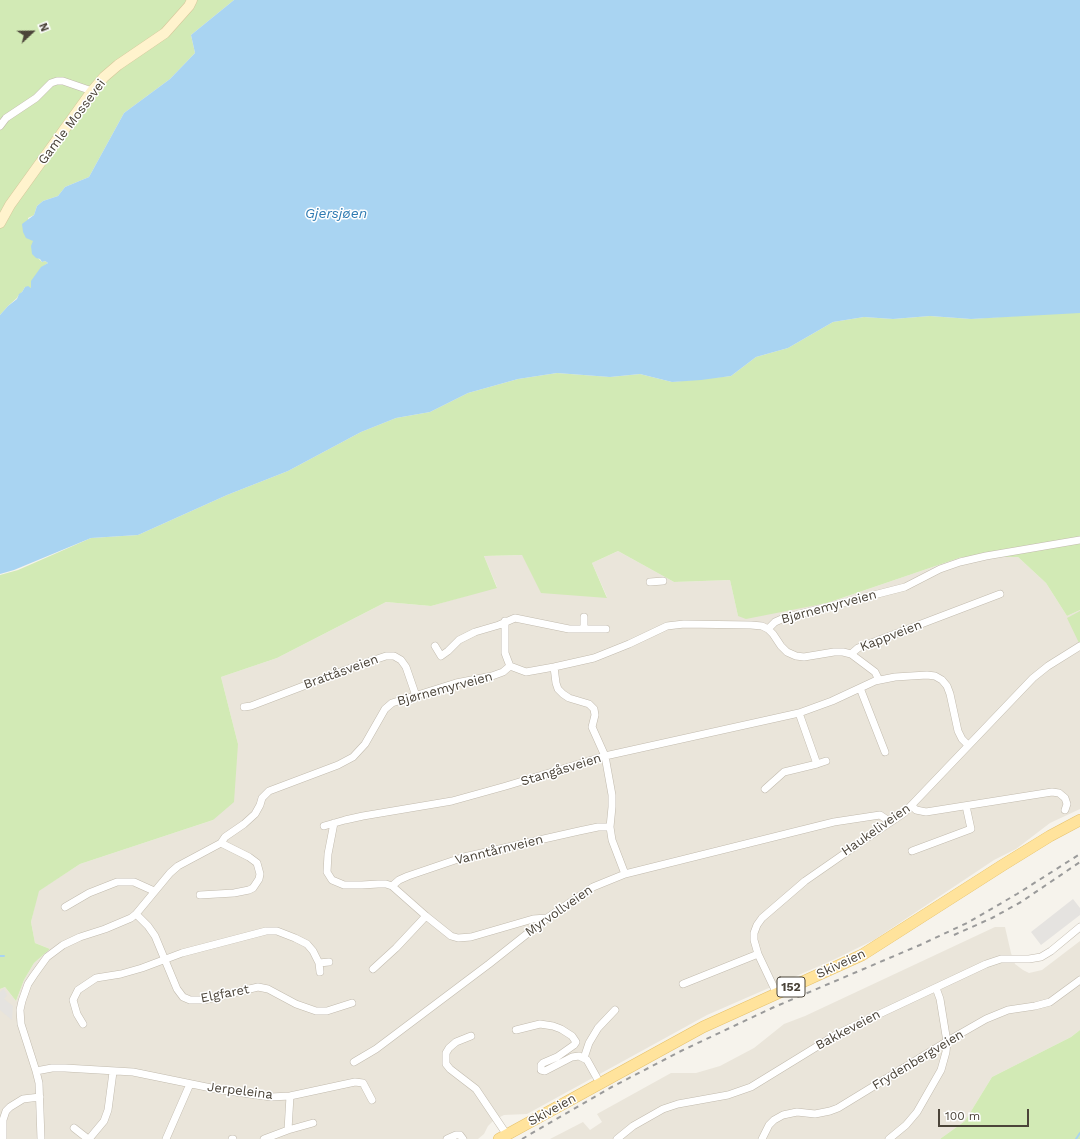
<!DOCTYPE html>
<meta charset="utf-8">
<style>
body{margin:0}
#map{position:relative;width:1080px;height:1139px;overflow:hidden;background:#f6f3ec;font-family:"Work Sans",sans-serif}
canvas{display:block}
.north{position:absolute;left:12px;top:12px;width:40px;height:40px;-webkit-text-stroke:3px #fff;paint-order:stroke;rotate:68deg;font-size:11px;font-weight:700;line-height:16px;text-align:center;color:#4b4439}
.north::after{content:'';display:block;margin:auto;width:14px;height:18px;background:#4b4439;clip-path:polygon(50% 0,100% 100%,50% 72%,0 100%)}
.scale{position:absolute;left:938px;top:1109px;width:91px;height:18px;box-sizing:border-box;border:2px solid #4b4439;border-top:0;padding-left:5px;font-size:12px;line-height:14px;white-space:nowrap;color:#4b4439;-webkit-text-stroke:3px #fff;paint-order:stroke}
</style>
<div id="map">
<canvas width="1080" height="1139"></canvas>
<div class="north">N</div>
<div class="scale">100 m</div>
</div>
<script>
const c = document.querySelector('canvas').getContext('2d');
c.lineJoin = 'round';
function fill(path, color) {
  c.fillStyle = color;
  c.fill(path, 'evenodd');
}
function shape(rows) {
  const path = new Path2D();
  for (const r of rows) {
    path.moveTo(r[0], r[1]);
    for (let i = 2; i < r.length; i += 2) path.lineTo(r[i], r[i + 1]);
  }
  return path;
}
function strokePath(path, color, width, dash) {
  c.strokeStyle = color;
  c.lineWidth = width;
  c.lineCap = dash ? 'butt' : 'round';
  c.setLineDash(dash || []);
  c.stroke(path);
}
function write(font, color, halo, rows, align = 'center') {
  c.font = font + ' "Work Sans",sans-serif';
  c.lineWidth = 3;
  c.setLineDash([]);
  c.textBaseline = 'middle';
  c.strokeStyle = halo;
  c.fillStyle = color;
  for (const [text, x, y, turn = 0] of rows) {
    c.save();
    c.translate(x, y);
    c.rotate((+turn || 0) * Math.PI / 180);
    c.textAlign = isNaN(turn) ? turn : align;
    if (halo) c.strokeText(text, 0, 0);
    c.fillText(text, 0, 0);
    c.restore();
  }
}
const residential = shape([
 [618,551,674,582,730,580,738,616,827,603,962,557,1018,557,1046,583,1067,616,1080,610,1080,809,1050,823,1016,849,994,860,874,940,833,960,707,1015,527,1114,504,1115,494,1120,488,1126,484,1134,478,1139,0,1139,0,989,5,987,16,1001,24,980,34,963,50,949,35,943,31,922,38,891,80,864,213,820,238,744,221,677,277,658,386,602,431,606,497,587,484,556,522,555,607,597,592,563],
 [995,927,1005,927,1011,953,1015,964,1023,970,1029,973,1042,970,1080,941,1080,1030,1071,1037,992,1077,965,1121,940,1139,550,1139,583,1122,590,1130,602,1122,597,1114,671,1073,696,1073,720,1066,754,1048,784,1024,805,1016]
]);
const green = shape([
 [0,0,234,0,191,35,195,53,170,79,124,113,89,177,65,187,58,196,43,201,37,206,34,215,28,218,33,241,35,255,42,262,45,261,48,263,41,268,31,284,31,288,25,287,22,292,18,296,17,298,8,306,0,315],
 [1059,313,1080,313,1080,610,1067,616,1046,583,1018,557,962,557,827,603,746,619,738,616,730,580,674,582,618,551,592,563,607,598,541,593,522,555,484,556,497,588,431,606,386,602,277,658,221,677,238,744,234,802,213,820,80,864,39,891,31,922,35,943,50,949,34,963,24,980,16,1001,5,987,0,989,0,575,18,570,91,538,138,535,227,495,288,471,361,432,396,418,430,412,468,393,518,379,557,373,610,377,640,374,672,382,731,376,756,357,788,348,833,322,864,317,893,319,930,316,971,319],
 [1080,611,1080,642,1079,643,1067,618],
 [1080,1030,1080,1139,940,1139,965,1121,992,1077,1071,1037]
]);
const parking = shape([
 [1073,899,1080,908,1080,915,1041,945,1031,932],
 [4,989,7,995,4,999,13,1006,12,1020,0,1010,0,992]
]);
const water = shape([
 [234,0,1080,0,1080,313,971,319,930,316,893,319,864,317,833,322,788,348,756,357,731,376,701,380,672,382,640,374,610,377,557,373,518,379,468,393,430,412,396,418,361,432,288,471,227,495,138,535,91,538,14,570,0,574,0,315,8,306,17,299,19,294,22,292,25,287,28,286,31,288,31,281,41,267,48,263,45,261,42,262,40,259,36,258,32,254,31,246,33,241,26,238,23,232,22,224,34,215,37,206,43,201,58,196,65,187,89,177,124,113,170,79,195,53,191,35]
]);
const stream = shape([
 [0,956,4,956],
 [1076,1139,1080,1133]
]);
const minor = shape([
 [0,126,6,118,36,98,51,83,57,81,63,81,92,91],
 [650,582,663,581],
 [505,621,505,653,508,661,510,666,526,672,554,667,594,658,629,644,667,626,684,624,751,625,762,626,768,629,773,634,781,646,787,652,796,656,804,657,834,652,843,652,851,654,875,672,879,680],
 [584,629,584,617],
 [768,629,775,622,784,618,905,587,940,569,960,562,986,556,1080,540],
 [435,646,441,656,448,651,459,640,475,632,499,625,515,618,569,629,606,629],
 [851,654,858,648,1000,594],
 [554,667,556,683,558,689,563,694,569,698,589,704,594,709,595,715,592,727,605,756,612,795,612,807,610,827,612,840,625,874],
 [860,688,885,752],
 [244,707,251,706,356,666,386,656,394,656,401,660,406,667,416,696],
 [799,713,817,764,826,761],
 [765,789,784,772,817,764],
 [912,806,916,810,926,812,1052,792,1059,793,1065,798,1067,804,1065,810],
 [334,823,328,854,327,872,332,880,344,885,362,885,378,884,386,884,392,886,426,916,451,936,458,938,471,937,533,919,547,918],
 [324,826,345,820,363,816,452,801,506,786,605,756,799,713,832,701,875,681,895,677,927,675,935,676,942,680,947,686,950,694,958,731,962,739,968,745],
 [221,843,225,837,244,824,255,814,260,805,262,798,269,791,338,765,353,757,365,744,385,709,392,703,456,683,492,676,503,672,510,666],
 [912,851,971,829,966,806],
 [392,886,399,880,408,876,464,857,579,831,598,827,610,827],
 [65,907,89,893,117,882,134,882,154,891],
 [136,914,148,926,155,936,177,989,183,997,190,1000,204,1000,258,987,268,989,296,1004,316,1011,327,1011,352,1003],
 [319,963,329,962],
 [373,969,396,948,426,916],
 [683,984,758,954],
 [777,994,758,954,754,940,754,933,757,925,762,918,805,881,864,840,904,813,1033,678,1048,666,1080,646],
 [83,1024,77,1014,73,1000,78,990,96,978,121,974,142,968,182,953,266,931,277,931,295,938,307,944,313,951,319,963,320,972],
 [516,1030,540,1024,553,1026,561,1029,572,1036,576,1042,574,1045,557,1057,543,1063,541,1065,541,1070,545,1071,572,1057,579,1056,587,1060,597,1078],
 [471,1036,456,1042,449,1048,446,1053,446,1064,450,1069,476,1089,507,1135],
 [584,1058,589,1043,598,1028,615,1010],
 [354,1062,376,1049,489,964,547,918,593,887,625,874,834,822,880,815,886,819,889,823],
 [36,1071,52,1068,65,1068,133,1072,221,1090,271,1097,290,1096,355,1082,363,1083,372,1100],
 [74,1128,88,1139],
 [288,1130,290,1096],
 [3,1139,3,1120,6,1111,10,1107,23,1099,40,1097],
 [41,1139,39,1083,36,1071,21,1024,20,1010,22,1001,28,984,34,975,47,957,63,945,80,937,105,929,131,918,136,914,170,873,178,866,221,843,249,857,257,863,260,874,259,879,253,888,249,890,234,893,200,895],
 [89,1139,104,1121,108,1110,113,1072],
 [166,1139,190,1084],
 [232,1139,233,1139],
 [264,1139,288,1130,313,1123],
 [447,1139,456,1135,460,1135,463,1139],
 [617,1139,633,1126,663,1109,678,1104,728,1095,751,1087,839,1033,986,964,1001,959,1029,959,1041,957,1051,951,1080,927],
 [762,1139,769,1125,774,1120,783,1115,797,1112,815,1114,830,1111,838,1108,951,1039,986,1019,1008,1010,1035,1006,1050,1002,1080,980],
 [889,1139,906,1125,917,1112,941,1070,946,1052,947,1042,940,999,936,988]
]);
const secondary = shape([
 [0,223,10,205,92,91,104,77,118,65,165,33,189,6,192,0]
]);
const primary = shape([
 [499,1139,703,1027,862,955,1003,865,1050,836,1080,820]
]);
const rail = shape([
 [954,935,992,918,1021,902,1080,862],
 [522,1139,610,1088,681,1051,772,1008,920,945,967,923,1017,894,1080,854]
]);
const shields = [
 [791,987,28]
];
const shieldNames = [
 ["152",791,987]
];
const streetNames = [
 ["Gamle Mossevei",72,122,-53],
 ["Bjørnemyrveien",829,607,-15],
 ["Kappveien",891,636,-21],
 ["Brattåsveien",341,672,-20],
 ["Bjørnemyrveien",445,689,-15],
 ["Stangåsveien",561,770,-17],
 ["Haukeliveien",876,830,-35],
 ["Vanntårnveien",499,850,-14],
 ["Myrvollveien",559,911,-35],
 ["Skiveien",841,964,-25],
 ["Elgfaret",225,994,-11],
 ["Bakkeveien",848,1030,-28],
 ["Frydenbergveien",918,1060,-31],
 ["Jerpeleina",240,1091,7],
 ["Skiveien",552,1110,-29]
];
const waterNames = [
 ["Gjersjøen",336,214]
];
fill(residential, '#eae5da');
fill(green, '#d2eab5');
fill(parking, '#e5e3e0');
fill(water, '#a9d4f2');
strokePath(stream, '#a9d4f2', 2);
strokePath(minor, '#c2bbae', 8);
strokePath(secondary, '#d6c79b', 11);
strokePath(primary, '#e6c16a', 12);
strokePath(minor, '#fff', 7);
strokePath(secondary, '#fff3cd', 10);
strokePath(primary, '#ffe39c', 11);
strokePath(rail, '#9a9a9a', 2, [5, 5]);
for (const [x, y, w] of shields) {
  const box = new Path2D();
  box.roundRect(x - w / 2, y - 10, w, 20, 3);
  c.fillStyle = '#fff';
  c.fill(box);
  strokePath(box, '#4b4439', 1);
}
write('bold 12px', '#4b4439', null, shieldNames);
write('13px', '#4b4439', '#fff', streetNames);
write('italic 14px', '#2e7ab2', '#fff', waterNames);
</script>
